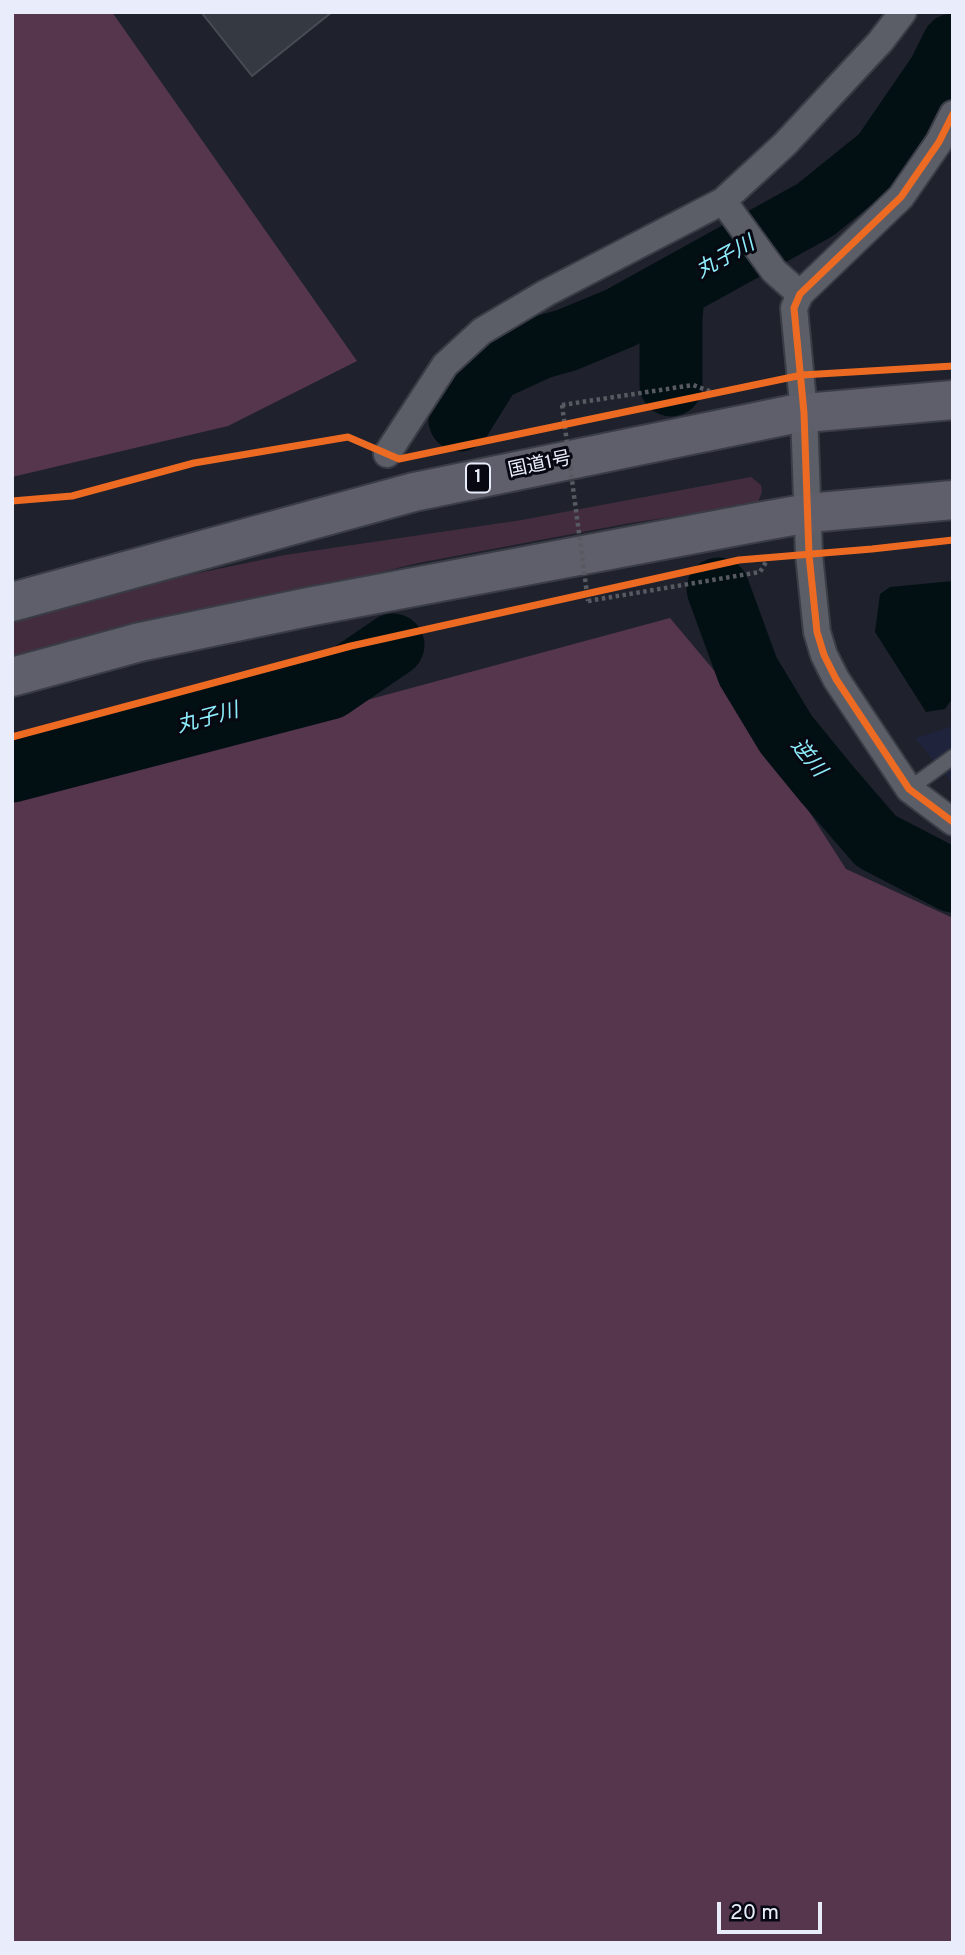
<!DOCTYPE html>
<meta charset="utf-8">
<style>
body{margin:0}
#map{position:relative;width:965px;height:1955px;overflow:hidden;background:#1f222c;font-family:Overpass,sans-serif}
canvas{display:block}
.frame{position:absolute;inset:0;border:14px solid #e9edfb;pointer-events:none}
.scale{position:absolute;left:717px;top:1902px;width:105px;height:32px;box-sizing:border-box;border:4px solid #e9edfb;border-top:0;padding-left:9px;font-size:21px;line-height:24px;white-space:nowrap;color:#e9edfb;-webkit-text-stroke:5px #070811;paint-order:stroke}
</style>
<div id="map">
<canvas width="965" height="1955"></canvas>
<div class="frame"></div>
<div class="scale">20 m</div>
</div>
<script>
const c = document.querySelector('canvas').getContext('2d');
c.lineJoin = 'round';
function fill(path, color) {
  c.fillStyle = color;
  c.fill(path, 'evenodd');
}
function shape(rows) {
  const path = new Path2D();
  for (const r of rows) {
    path.moveTo(r[0], r[1]);
    for (let i = 2; i < r.length; i += 2) path.lineTo(r[i], r[i + 1]);
  }
  return path;
}
function strokePath(path, color, width, dash) {
  c.strokeStyle = color;
  c.lineWidth = width;
  c.lineCap = dash ? 'butt' : 'round';
  c.setLineDash(dash || []);
  c.stroke(path);
}
function write(font, color, halo, rows, align = 'center') {
  c.font = font + ' Overpass,"Noto Sans JP",sans-serif';
  c.lineWidth = 6;
  c.setLineDash([]);
  c.textBaseline = 'middle';
  c.strokeStyle = halo;
  c.fillStyle = color;
  for (const [text, x, y, turn = 0] of rows) {
    c.save();
    c.translate(x, y);
    c.rotate((+turn || 0) * Math.PI / 180);
    c.textAlign = isNaN(turn) ? turn : align;
    if (halo) c.strokeText(text, 0, 0);
    c.fillText(text, 0, 0);
    c.restore();
  }
}
const built = shape([
 [953,726,953,784,915,738]
]);
const green = shape([
 [751,477,761,485,762,492,758,502,753,505,630,523,418,563,12,662,12,619,113,591,285,555,522,520]
]);
const forest = shape([
 [12,12,112,12,357,361,228,426,12,477],
 [670,618,733,693,846,869,953,918,953,1943,12,1943,12,796]
]);
const water = shape([
 [953,581,953,698,945,709,926,712,875,632,880,594,890,587]
]);
const river = shape([
 [671,385,671,316,674,288],
 [460,420,491,370,539,348,567,340,620,318,815,210,882,156,939,73,953,45],
 [718,589,748,671,786,734,826,783,876,841,953,881],
 [12,771,330,688,393,645]
]);
const building = shape([
 [201,12,332,12,252,76,201,12]
]);
const path = shape([
 [562,405,693,385,712,392],
 [12,501,72,496,194,463,348,437,361,443],
 [838,552,948,541],
 [588,601,760,572,769,557],
 [12,737,351,646,513,609]
]);
const service = shape([
 [909,789,953,757]
]);
const minor = shape([
 [953,114,939,142,901,197,800,294,794,308,804,413,809,555,817,632,824,655,836,679,909,789,953,822],
 [723,201,774,271,800,294],
 [387,454,445,365,482,331,546,293,723,201,785,144,880,42,903,12]
]);
const trunk = shape([
 [12,602,414,492,794,414,953,400],
 [12,677,140,642,308,607,753,523,809,513,953,500]
]);
const pathBridge = shape([
 [562,405,588,601]
]);
const cycleway = shape([
 [953,114,939,142,901,197,800,294,794,308,804,413,809,555,817,632,824,655,836,679,909,789,953,822],
 [12,501,72,496,194,463,348,437,399,459,802,375,953,366],
 [12,737,351,646,739,560,872,549,953,540]
]);
const shields = [
 [478,478,24]
];
const shieldNames = [
 ["1",478,478]
];
const streetNames = [
 ["国道1号",540,466,-12]
];
const waterNames = [
 ["丸子川",726,259,-29],
 ["丸子川",208,720,-15],
 ["逆川",807,759,51]
];
fill(built, '#1f243c');
fill(green, '#442c3f');
fill(forest, '#55364d');
fill(water, '#031013');
strokePath(river, '#031013', 63);
fill(building, '#343942');
strokePath(building, '#474c55', 2);
strokePath(service, '#3a3d46', 18);
strokePath(minor, '#3a3d46', 30);
strokePath(trunk, '#3a3d46', 42);
strokePath(path, '#585a62', 4.5, [3.5, 3.5]);
strokePath(service, '#5b5e66', 14);
strokePath(minor, '#5b5e66', 26);
strokePath(trunk, '#5f5e6b', 38);
strokePath(pathBridge, '#585a62', 4.5, [3.5, 3.5]);
strokePath(cycleway, '#ed6a23', 7);
for (const [x, y, w] of shields) {
  const box = new Path2D();
  box.roundRect(x - w / 2, y - 14.5, w, 29, 5);
  c.fillStyle = '#070811';
  c.fill(box);
  strokePath(box, '#e9edfb', 2);
}
write('bold 18px', '#e9edfb', null, shieldNames);
write('19px', '#e9edfb', '#070811', streetNames);
write('italic 21px', '#8dedfc', '#070811', waterNames);
</script>
